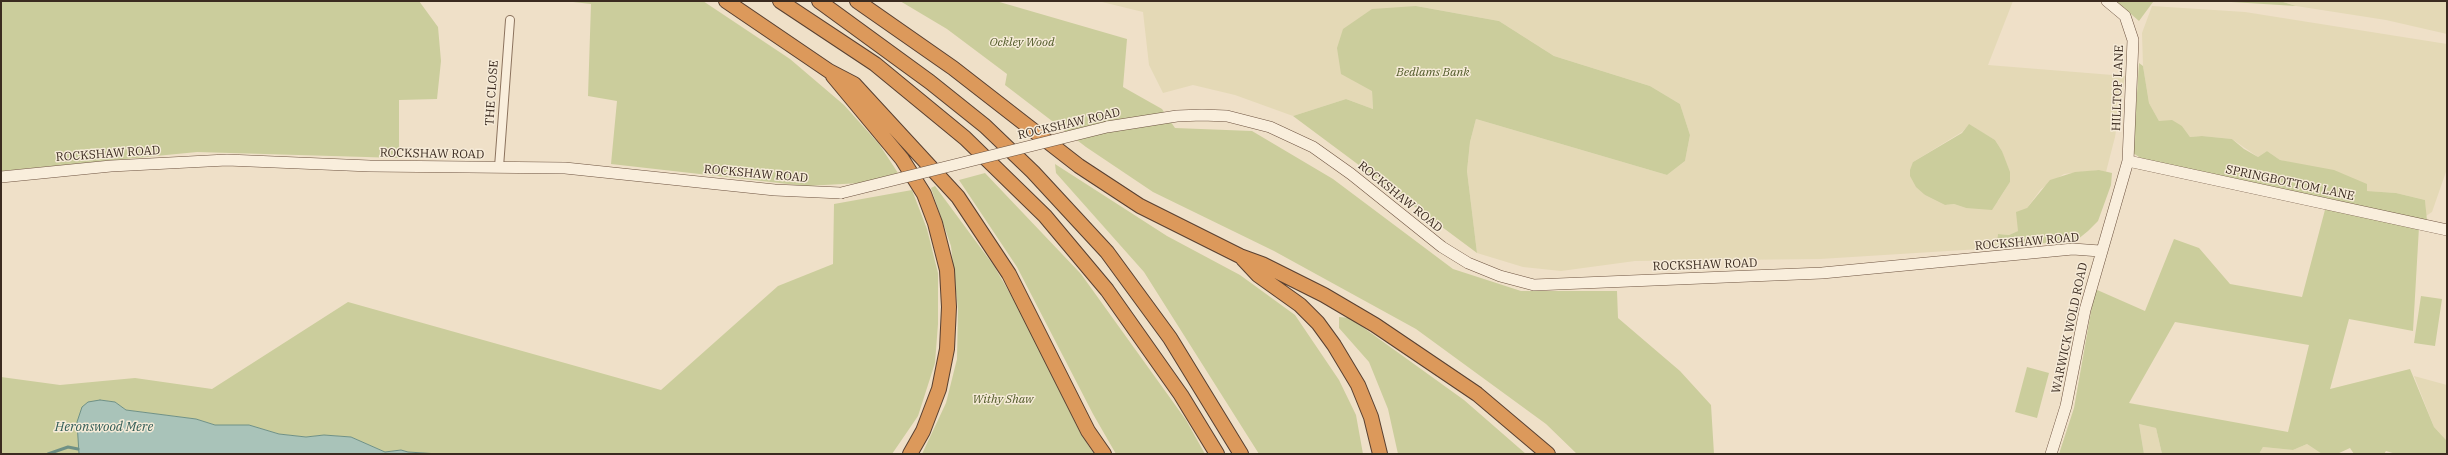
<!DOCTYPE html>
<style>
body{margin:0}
#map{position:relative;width:2448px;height:455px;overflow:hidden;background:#efe0c8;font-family:"IBM Plex Serif",serif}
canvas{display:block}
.frame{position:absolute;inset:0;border:2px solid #3b2b20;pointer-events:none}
</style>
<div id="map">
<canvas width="2448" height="455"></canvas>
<div class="frame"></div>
</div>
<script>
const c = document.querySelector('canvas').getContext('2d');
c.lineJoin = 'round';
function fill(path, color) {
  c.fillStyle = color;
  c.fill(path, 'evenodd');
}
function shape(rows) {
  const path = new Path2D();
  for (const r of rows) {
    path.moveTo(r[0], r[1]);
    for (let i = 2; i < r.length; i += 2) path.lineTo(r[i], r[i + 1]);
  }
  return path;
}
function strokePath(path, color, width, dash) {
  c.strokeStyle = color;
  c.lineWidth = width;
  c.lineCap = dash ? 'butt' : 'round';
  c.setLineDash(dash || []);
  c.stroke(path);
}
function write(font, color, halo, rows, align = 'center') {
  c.font = font + ' "IBM Plex Serif",serif';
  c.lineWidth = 3;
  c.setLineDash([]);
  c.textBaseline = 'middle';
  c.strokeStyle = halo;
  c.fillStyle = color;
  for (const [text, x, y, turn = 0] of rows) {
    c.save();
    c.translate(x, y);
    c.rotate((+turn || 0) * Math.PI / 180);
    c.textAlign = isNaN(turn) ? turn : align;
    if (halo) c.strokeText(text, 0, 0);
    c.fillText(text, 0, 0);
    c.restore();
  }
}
const farmland = shape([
 [1098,1,2013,1,1988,65,2125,76,2115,137,2106,172,2099,170,2064,174,2041,189,2027,208,2018,231,2009,235,1998,234,1996,248,1820,259,1635,261,1561,271,1523,267,1477,253,1467,171,1470,142,1476,119,1667,175,1685,161,1690,135,1680,104,1650,86,1554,56,1499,21,1416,6,1372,91,1373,109,1346,99,1293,116,1235,95,1193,85,1163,93,1149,65,1143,12],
 [1969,125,1995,140,2002,151,2010,182,1998,201,1966,208,1954,204,1945,205,1925,195,1913,162,1962,132],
 [2280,1,2447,1,2447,34,2386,20,2296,6],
 [2152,6,2245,12,2447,44,2447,169,2432,212,2426,216,2425,200,2396,193,2366,191,2304,166,2280,160,2267,151,2258,157,2232,139,2202,136,2190,137,2182,126,2159,121,2149,103,2143,66,2142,33],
 [2414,376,2447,385,2447,441,2434,427],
 [2139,424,2156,428,2162,454,2144,454],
 [2307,444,2322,454,2259,454,2263,447,2293,450]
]);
const green = shape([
 [1,1,419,1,438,27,441,61,437,99,399,100,399,158,197,152,2,171],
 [564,1,703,1,790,59,844,105,879,144,898,173,861,183,806,186,611,164,617,101,588,96,591,4],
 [900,1,996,1,1127,39,1123,87,1162,109,1175,128,1252,131,1333,179,1453,269,1521,291,1617,291,1618,318,1680,371,1711,405,1714,454,1577,454,1546,424,1416,329,1274,251,1153,192,1086,147,1005,85,1007,74,947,29],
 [2116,1,2158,1,2153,2,2139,21],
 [2215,1,2280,1,2296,6],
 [1416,6,1499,21,1554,56,1650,86,1680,104,1690,135,1685,161,1667,175,1476,119,1470,142,1467,171,1477,253,1293,116,1346,99,1373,109,1372,91,1341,74,1337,48,1343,29,1372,9],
 [2139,63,2143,66,2149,103,2159,121,2172,120,2182,126,2190,137,2202,136,2232,139,2244,149,2258,157,2267,151,2280,160,2334,170,2367,184,2367,191,2396,193,2425,200,2427,221,2142,159,2133,153],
 [1969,124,1995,140,2002,151,2010,172,2010,182,1992,210,1966,208,1954,204,1945,205,1925,195,1916,187,1910,176,1910,170,1913,162,1962,133],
 [1055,164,1167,236,1240,275,1295,315,1339,380,1356,415,1363,454,1259,454,1144,272,1056,173],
 [2099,170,2112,173,2111,185,2098,221,2088,231,2077,240,1996,248,1998,234,2009,235,2018,231,2016,212,2027,208,2050,180,2075,172],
 [985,173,1081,274,1186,420,1205,454,1116,454,1093,414,1017,267,959,180],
 [935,186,994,266,1023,316,1081,434,1094,454,922,454,946,403,957,359,958,309,951,246,931,188],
 [912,190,927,229,938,273,938,324,935,363,918,416,892,454,439,454,408,452,401,450,385,452,351,437,324,435,306,437,279,434,249,425,215,425,196,419,126,410,115,402,100,400,78,448,79,454,1,454,1,377,60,385,135,378,212,389,348,302,661,390,778,286,833,264,834,204],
 [2326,206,2419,227,2413,331,2349,319,2330,389,2410,369,2434,427,2447,441,2447,454,2396,454,2386,451,2384,454,2354,454,2350,448,2337,454,2322,454,2307,444,2293,450,2263,447,2259,454,2162,454,2156,428,2139,424,2144,454,2059,454,2074,408,2095,289,2145,311,2174,239,2199,248,2230,284,2302,297],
 [2175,322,2309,345,2288,432,2129,403],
 [2421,296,2442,299,2435,346,2414,343],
 [1339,317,1350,318,1464,400,1526,454,1398,454,1388,409,1369,362,1339,328],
 [2027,367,2049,373,2037,418,2015,412]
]);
const water = shape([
 [100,400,115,402,126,410,196,419,215,425,249,425,279,434,306,437,324,435,351,437,385,452,401,450,408,452,439,454,79,454,77,422,82,407,88,402,100,400]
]);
const stream = shape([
 [48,454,68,447,78,449]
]);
const street = shape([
 [499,167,510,20]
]);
const secondary = shape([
 [1107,127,1177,116,1202,115,1227,116,1270,127,1313,147,1351,174,1442,247,1468,263,1500,276,1534,285,1822,273,2073,249,2100,251],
 [2128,161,2447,230],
 [1,177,111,166,227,160,370,166,565,168,775,190,841,193],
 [2051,454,2066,406,2085,310,2128,161,2133,40,2125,16,2107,1]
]);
const highway = shape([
 [726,1,829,71,854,84,958,197,1009,274,1088,431,1104,454],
 [780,1,875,64,965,138,1045,216,1107,290,1181,395,1217,454],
 [819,1,930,82,985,126,1033,172,1107,252,1170,338,1241,454],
 [857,1,953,68,1079,166,1140,206,1240,256,1262,264,1324,295,1375,325,1477,394,1548,454],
 [833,76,902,159,924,194,935,223,947,270,949,307,947,349,939,389,923,431,910,454],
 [1243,259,1258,275,1300,305,1318,323,1334,345,1358,385,1371,417,1380,454]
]);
const secondaryBridge = shape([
 [841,193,1107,127]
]);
const parkNames = [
 ["Ockley Wood",1022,43],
 ["Bedlams Bank",1433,73],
 ["Withy Shaw",1003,400]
];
const streetNames = [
 ["HILLTOP LANE",2118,88,-88],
 ["THE CLOSE",492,93,-86],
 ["ROCKSHAW ROAD",1069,124,-13],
 ["ROCKSHAW ROAD",108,154,-4],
 ["ROCKSHAW ROAD",432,154,1],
 ["ROCKSHAW ROAD",756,174,5],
 ["SPRINGBOTTOM LANE",2290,183,12],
 ["ROCKSHAW ROAD",1400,197,39],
 ["ROCKSHAW ROAD",2027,242,-5],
 ["ROCKSHAW ROAD",1705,265,-2],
 ["WARWICK WOLD ROAD",2070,328,-78]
];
const waterNames = [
 ["Heronswood Mere",104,427]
];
fill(farmland, '#e4d9b6');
fill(green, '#cbcd9c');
fill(water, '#a9c3b9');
strokePath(water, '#6f9186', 1);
strokePath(stream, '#6f9186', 3);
strokePath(street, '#8b725d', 10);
strokePath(secondary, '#6d5340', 12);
strokePath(highway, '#594031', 16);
strokePath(street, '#f9eedc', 8);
strokePath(secondary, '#f9eedc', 11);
strokePath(highway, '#dc995b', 14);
strokePath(secondaryBridge, '#6d5340', 12, []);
strokePath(secondaryBridge, '#f9eedc', 11);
write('italic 12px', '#4f5827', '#f6ebd8', parkNames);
write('12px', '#3b2b20', '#f6ebd8', streetNames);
write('italic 13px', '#305b55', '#f6ebd8', waterNames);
</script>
